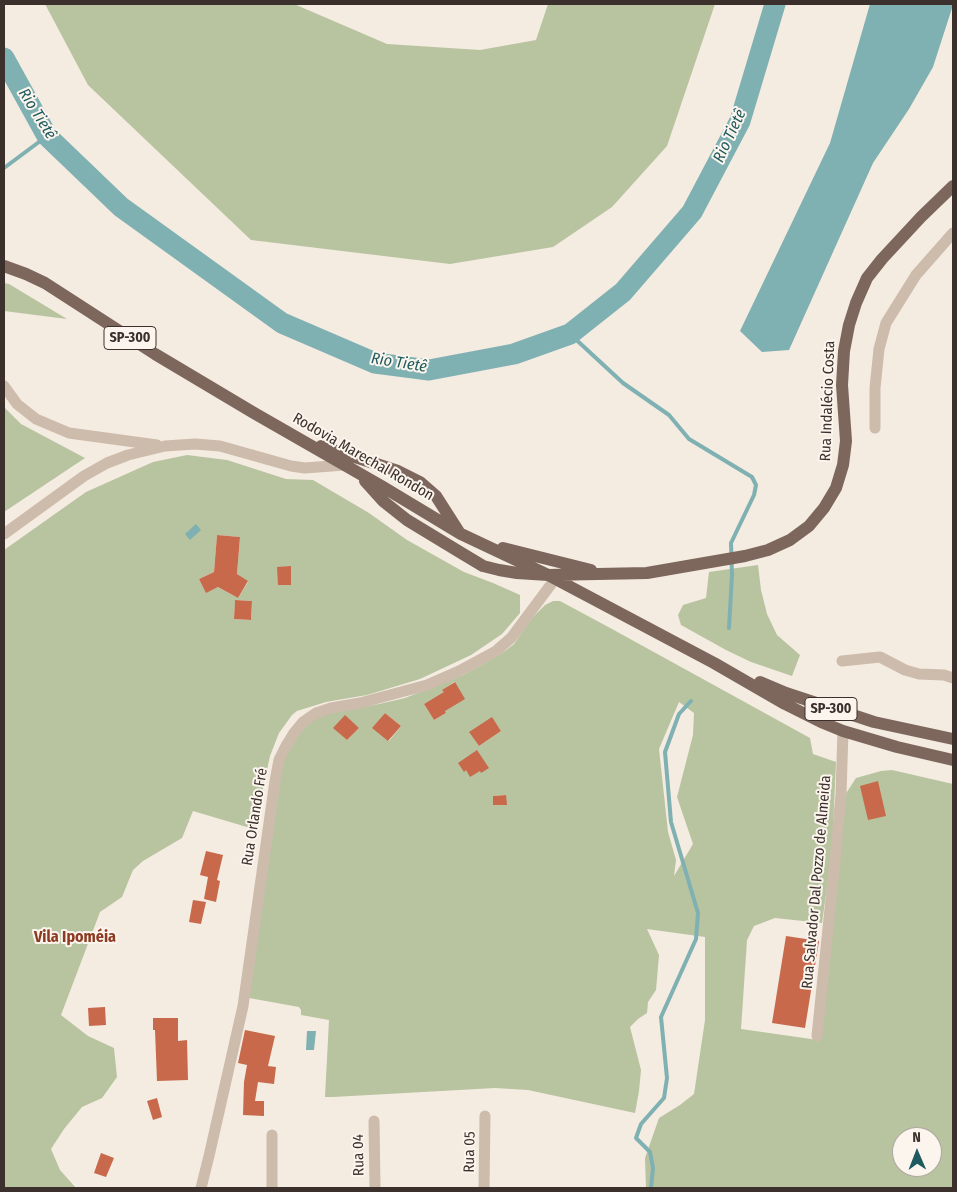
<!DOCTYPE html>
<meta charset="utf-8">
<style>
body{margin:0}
#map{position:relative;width:957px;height:1192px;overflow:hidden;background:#f4ebe1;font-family:"Fira Sans Condensed",sans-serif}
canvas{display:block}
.frame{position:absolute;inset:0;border:5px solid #3b302b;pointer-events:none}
.north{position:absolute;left:892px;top:1127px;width:50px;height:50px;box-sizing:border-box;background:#fbf5ee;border:1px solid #aea6a0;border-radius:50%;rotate:359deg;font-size:14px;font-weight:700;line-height:20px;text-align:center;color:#3b302b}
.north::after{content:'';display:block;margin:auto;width:18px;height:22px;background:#1f5a5e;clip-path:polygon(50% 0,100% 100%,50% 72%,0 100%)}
</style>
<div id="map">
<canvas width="957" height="1192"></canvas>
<div class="frame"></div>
<div class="north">N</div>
</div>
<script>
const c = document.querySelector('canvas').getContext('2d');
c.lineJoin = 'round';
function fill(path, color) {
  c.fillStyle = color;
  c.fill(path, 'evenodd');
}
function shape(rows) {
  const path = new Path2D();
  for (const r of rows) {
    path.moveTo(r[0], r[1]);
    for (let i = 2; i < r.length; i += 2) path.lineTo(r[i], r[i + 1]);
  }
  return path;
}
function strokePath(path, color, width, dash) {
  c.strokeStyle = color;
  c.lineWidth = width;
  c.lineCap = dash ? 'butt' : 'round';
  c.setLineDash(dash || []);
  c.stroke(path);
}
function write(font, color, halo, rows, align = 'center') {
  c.font = font + ' "Fira Sans Condensed",sans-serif';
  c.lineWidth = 4;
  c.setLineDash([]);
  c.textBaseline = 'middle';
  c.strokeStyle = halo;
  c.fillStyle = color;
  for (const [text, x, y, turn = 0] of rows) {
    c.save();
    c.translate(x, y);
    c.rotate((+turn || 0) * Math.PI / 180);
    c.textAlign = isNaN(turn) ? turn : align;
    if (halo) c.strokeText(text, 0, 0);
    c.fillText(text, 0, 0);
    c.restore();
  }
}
const green = shape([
 [45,4,294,4,387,44,480,50,536,40,548,4,715,4,667,146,612,207,553,247,450,264,251,240,88,85],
 [4,283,9,284,67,319,4,311],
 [4,407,21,424,85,458,4,512],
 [187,455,227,460,286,479,313,480,369,513,407,540,464,572,493,583,520,595,520,613,502,634,471,655,420,679,367,695,326,702,297,711,292,715,279,733,270,756,262,793,257,830,193,811,182,838,143,861,133,870,122,897,100,912,61,1015,88,1036,114,1048,117,1077,102,1098,82,1107,64,1129,51,1149,60,1170,76,1188,4,1188,4,550,86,492,153,462],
 [217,535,240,537,237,574,248,582,238,598,218,587,206,592,199,579,214,572],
 [278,567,291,567,291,585,278,585],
 [235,600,252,601,251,620,234,619],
 [758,565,761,590,767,614,777,635,800,655,792,676,751,662,726,650,681,625,678,615,683,605,706,598,709,572],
 [553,601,560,601,612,629,810,738,813,754,836,762,832,851,822,923,775,918,754,926,747,940,741,1029,818,1040,845,795,856,778,881,771,892,770,953,784,953,1188,646,1188,645,1158,659,1118,680,1105,694,1094,705,1020,705,937,647,929,659,955,656,990,648,1002,647,1013,638,1019,630,1027,641,1070,639,1091,635,1113,528,1090,495,1088,333,1097,325,1097,329,1020,301,1015,301,1010,299,1007,249,998,283,760,289,747,306,725,318,717,334,712,379,704,405,698,463,675,501,654,514,644,526,626,535,615,545,605],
 [454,682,455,682,453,706,443,690],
 [437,697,446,713,434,720,424,704],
 [679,702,694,713,693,735,677,797,693,844,674,876,676,860,668,832,659,749],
 [385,713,401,726,389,741,373,728],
 [492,718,501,731,479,746,470,733],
 [334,728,359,728,347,740],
 [506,795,506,805,493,805,493,796],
 [902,1137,932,1137,932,1167,902,1167]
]);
const water = shape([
 [870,4,953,4,953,5,933,67,909,109,873,163,789,350,762,352,740,331,830,143],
 [196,524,201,530,190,540,185,534],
 [307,1031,316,1031,314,1050,306,1050]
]);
const stream = shape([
 [4,168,47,136],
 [570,334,623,383,669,415,689,439,752,477,756,485,754,495,731,543,732,575,729,628],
 [651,1188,653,1168,650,1152,636,1138,641,1124,664,1098,667,1078,661,1017,696,939,698,913,671,822,665,752,679,714,691,701]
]);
const river = shape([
 [4,58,47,136,121,207,282,323,375,363,429,370,514,354,570,334,623,292,692,212,740,121,775,4]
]);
const building = shape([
 [217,535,240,537,237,574,248,581,238,598,218,587,206,593,199,579,214,572],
 [291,566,291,585,278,585,277,567],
 [235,600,252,601,251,620,234,619],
 [455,682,465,699,445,711,446,713,434,720,424,704,444,692,442,690],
 [385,713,401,726,388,741,372,728],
 [345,715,359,728,347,740,333,728],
 [492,717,501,731,479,746,469,732],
 [477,750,489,768,481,773,480,771,470,777,466,770,464,772,458,763],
 [878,781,886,816,868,820,860,786],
 [506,795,507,805,493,805,493,796],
 [206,851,223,855,217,880,220,881,216,902,204,899,208,877,200,875],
 [193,900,206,902,201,924,189,922],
 [786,936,819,941,805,1028,772,1023],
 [105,1007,106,1025,89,1026,88,1008],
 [153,1018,178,1018,178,1041,187,1040,188,1080,157,1081,155,1030,153,1030],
 [245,1030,275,1036,268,1066,276,1067,274,1084,258,1082,255,1101,264,1101,264,1116,243,1115,244,1082,247,1065,238,1063],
 [157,1098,162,1117,153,1120,147,1101],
 [101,1153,114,1158,106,1177,94,1173]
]);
const minor = shape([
 [4,386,17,404,36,419,69,433,157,445],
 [875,428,875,388,879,349,886,323,916,275,953,233],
 [4,534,84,476,107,463,128,455,165,446,195,444,220,446,291,466,305,468,344,465],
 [842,661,880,657,905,670,919,674,944,675,953,678],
 [817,1036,836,850,841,794,843,731],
 [374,1121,375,1188],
 [201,1188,209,1156,243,1006,275,781,279,760,286,746,294,733,303,722,316,713,331,708,360,703,427,685,459,671,496,651,511,638,555,579],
 [272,1188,272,1135],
 [484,1188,485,1116]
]);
const major = shape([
 [4,266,26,274,45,283,155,354,254,413,383,487,461,534,548,575,714,663,785,704,821,722,843,731,897,747,953,760],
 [321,446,398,471,420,482,436,496,459,532],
 [365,481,383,501,407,520,463,554,483,566,499,570,517,573,548,575,647,573,745,556,768,550,790,540,809,526,824,508,836,488,843,465,846,441,842,385,844,351,849,325,856,303,867,278,882,259,921,217,953,186],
 [503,548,591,570],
 [760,682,786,693,874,722,953,739]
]);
const shields = [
 [130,338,52],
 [831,709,52]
];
const shieldNames = [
 ["SP-300",130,338],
 ["SP-300",831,709]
];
const streetNames = [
 ["Rua Indalécio Costa",828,401,-88],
 ["Rodovia Marechal Rondon",363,457,30],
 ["Rua Orlando Fré",255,817,-81],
 ["Rua Salvador Dal Pozzo de Almeida",817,882,-85],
 ["Rua 05",470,1152,-89],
 ["Rua 04",359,1155,-91]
];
const waterNames = [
 ["Rio Tietê",37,114,58],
 ["Rio Tietê",730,136,-65],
 ["Rio Tietê",399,363,9]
];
const neighbourhoodNames = [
 ["Vila Ipoméia",75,938]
];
fill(green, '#b8c4a0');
fill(water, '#7fb0b2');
strokePath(stream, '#7fb0b2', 4);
strokePath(river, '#7fb0b2', 21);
fill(building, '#c8694b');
strokePath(minor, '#cdbbac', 11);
strokePath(major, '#7d675c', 12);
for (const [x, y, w] of shields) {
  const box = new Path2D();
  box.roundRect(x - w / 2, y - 11.5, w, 23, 4);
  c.fillStyle = '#fbf5ee';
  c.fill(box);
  strokePath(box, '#3b302b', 1);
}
write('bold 14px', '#3b302b', null, shieldNames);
write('15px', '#3b302b', '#fbf5ee', streetNames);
write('italic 16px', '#1f5a5e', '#fbf5ee', waterNames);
write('bold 16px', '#8c3b22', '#fbf5ee', neighbourhoodNames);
</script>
